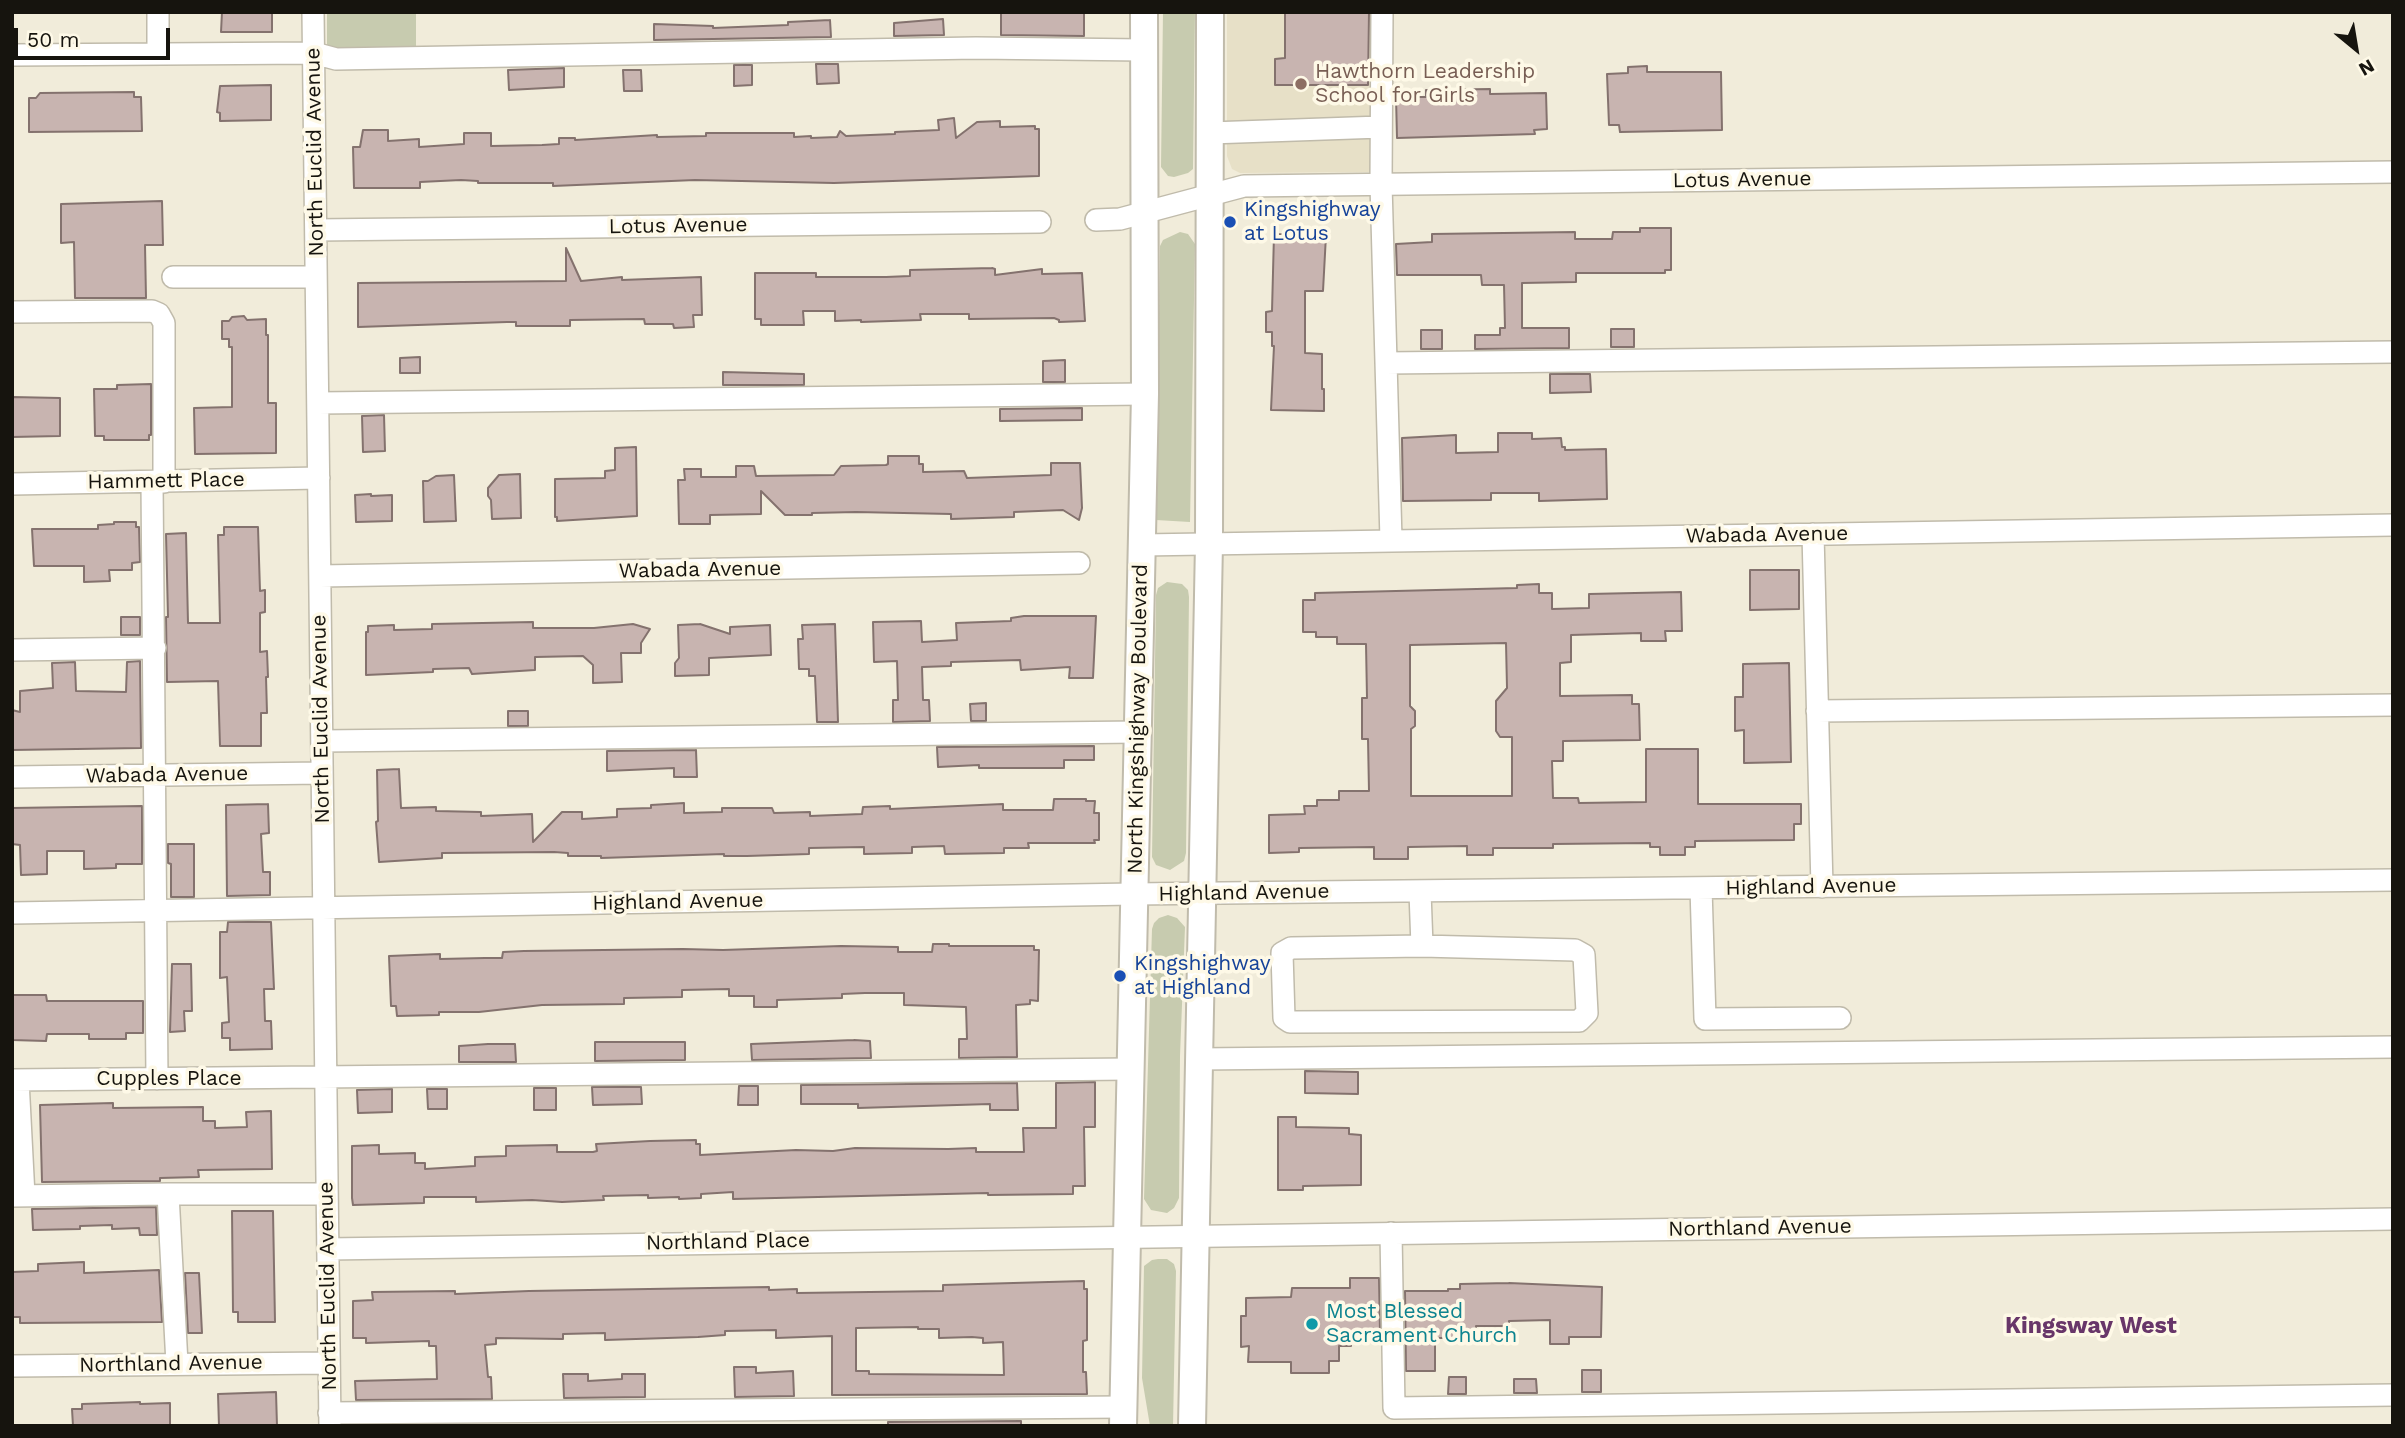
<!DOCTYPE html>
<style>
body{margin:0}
#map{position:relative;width:2405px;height:1438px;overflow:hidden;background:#f1ecda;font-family:"Work Sans",sans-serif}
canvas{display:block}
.frame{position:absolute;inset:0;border:14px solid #16140e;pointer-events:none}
.north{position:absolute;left:2321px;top:14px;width:70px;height:70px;-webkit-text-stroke:5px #fef9e7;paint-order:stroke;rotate:150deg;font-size:19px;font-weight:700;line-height:28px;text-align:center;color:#16140e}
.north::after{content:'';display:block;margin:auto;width:24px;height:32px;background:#16140e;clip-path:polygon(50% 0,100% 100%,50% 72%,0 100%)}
.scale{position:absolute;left:14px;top:28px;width:156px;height:32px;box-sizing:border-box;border:4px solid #16140e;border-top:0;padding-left:9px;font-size:21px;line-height:24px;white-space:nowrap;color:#16140e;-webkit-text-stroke:5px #fef9e7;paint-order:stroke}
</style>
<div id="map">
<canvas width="2405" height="1438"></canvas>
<div class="frame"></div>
<div class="north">N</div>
<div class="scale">50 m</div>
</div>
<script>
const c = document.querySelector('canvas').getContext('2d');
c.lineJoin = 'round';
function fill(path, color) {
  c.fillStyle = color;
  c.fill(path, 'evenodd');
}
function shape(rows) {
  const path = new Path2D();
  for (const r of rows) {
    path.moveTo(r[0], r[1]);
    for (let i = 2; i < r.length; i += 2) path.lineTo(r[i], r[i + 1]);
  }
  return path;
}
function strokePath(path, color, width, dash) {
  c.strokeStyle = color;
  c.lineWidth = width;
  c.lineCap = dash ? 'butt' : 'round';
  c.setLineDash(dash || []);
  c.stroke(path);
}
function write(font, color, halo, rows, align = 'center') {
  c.font = font + ' "Work Sans",sans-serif';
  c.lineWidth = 7;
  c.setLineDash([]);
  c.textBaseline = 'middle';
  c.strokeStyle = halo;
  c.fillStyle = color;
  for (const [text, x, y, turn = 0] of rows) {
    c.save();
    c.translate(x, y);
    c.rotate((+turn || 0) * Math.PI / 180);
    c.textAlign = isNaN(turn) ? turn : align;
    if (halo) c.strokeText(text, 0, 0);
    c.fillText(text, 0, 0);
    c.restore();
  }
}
const built = shape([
 [1227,12,1376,12,1376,172,1240,173,1232,169,1227,156]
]);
const green = shape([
 [327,12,416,12,416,50,327,50],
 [1163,12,1195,12,1193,169,1188,173,1174,177,1168,176,1161,167],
 [1180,232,1188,234,1195,244,1190,522,1156,520,1160,246,1163,240],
 [1167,582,1182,584,1188,590,1189,597,1186,853,1184,861,1170,870,1156,865,1152,857,1156,595,1158,588],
 [1168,915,1177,918,1185,927,1180,1056,1179,1198,1174,1208,1167,1213,1151,1210,1144,1199,1152,929,1154,923,1159,918],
 [1158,1259,1167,1259,1174,1264,1176,1271,1173,1426,1150,1426,1142,1378,1144,1266,1152,1260]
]);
const building = shape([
 [222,12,272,12,272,32,221,32,222,12],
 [1001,12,1084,12,1084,36,1001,35,1001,12],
 [1285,12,1369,12,1368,85,1275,85,1275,59,1285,58,1285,12],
 [943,19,944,35,894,36,894,23,943,19],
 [830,20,831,37,654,40,654,24,713,26,713,28,788,25,788,22,830,20],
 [816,64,838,64,839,83,817,84,816,64],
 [734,65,752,65,752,85,734,86,734,65],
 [1647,66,1647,72,1721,72,1722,130,1620,132,1619,125,1609,125,1607,74,1628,73,1628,67,1647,66],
 [564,68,564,87,509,90,508,70,564,68],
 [623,70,641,70,642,91,624,91,623,70],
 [271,85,271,120,220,121,220,113,217,112,220,86,271,85],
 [1490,89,1490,94,1546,93,1547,129,1534,130,1535,134,1397,138,1396,97,1426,97,1426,90,1490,89],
 [134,92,134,97,141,97,142,131,29,132,29,98,36,98,40,93,134,92],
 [954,118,956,138,977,122,1000,121,1000,127,1035,126,1035,129,1039,129,1039,176,834,183,695,180,553,186,553,183,478,183,478,181,461,180,420,182,420,188,354,188,353,147,360,147,363,130,388,130,388,141,419,139,419,147,464,144,464,133,491,133,491,146,542,145,559,144,559,138,575,138,575,140,657,135,657,137,706,136,706,133,794,133,794,137,811,136,811,138,837,137,840,131,846,136,895,134,895,132,939,130,938,120,954,118],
 [162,201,163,245,145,245,146,298,75,298,74,242,61,243,61,204,162,201],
 [1640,228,1671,228,1671,270,1665,270,1665,273,1576,273,1576,282,1522,283,1522,328,1569,328,1569,348,1475,349,1475,335,1500,335,1500,328,1505,328,1504,285,1482,285,1481,275,1397,275,1396,244,1432,242,1432,234,1575,232,1575,239,1612,239,1613,232,1640,232,1640,228],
 [1274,234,1326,235,1323,291,1305,291,1305,353,1322,354,1322,389,1324,389,1324,411,1271,410,1274,346,1272,346,1272,332,1266,332,1266,312,1272,311,1274,234],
 [566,248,581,281,622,277,622,280,701,277,702,315,693,315,694,327,674,328,673,324,645,324,644,319,570,320,570,326,516,326,516,322,507,322,358,327,358,283,566,281,566,248],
 [992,268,995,269,995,275,1042,269,1042,274,1082,273,1085,321,1059,322,1059,320,1054,318,969,319,969,314,920,314,921,320,861,322,861,320,835,321,835,311,803,311,804,325,761,325,761,319,755,319,755,273,816,273,816,277,886,277,910,276,910,270,992,268],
 [244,316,247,320,266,319,266,335,268,335,268,403,276,403,276,453,195,454,194,408,232,407,232,347,229,347,229,339,222,339,222,321,229,321,232,317,244,316],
 [1611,329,1634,329,1634,347,1611,347,1611,329],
 [1421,330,1442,330,1442,349,1421,349,1421,330],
 [420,357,420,373,400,373,400,358,420,357],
 [1065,360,1065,382,1043,382,1043,361,1065,360],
 [723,372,804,374,804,385,723,385,723,372],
 [1550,374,1590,374,1591,392,1550,393,1550,374],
 [151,384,151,435,149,435,149,440,104,440,104,436,95,436,94,389,117,389,117,385,151,384],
 [12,397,60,398,60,436,12,437,12,397],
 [1082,408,1082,420,1000,421,1000,409,1082,408],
 [384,415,385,451,363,452,362,416,384,415],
 [1498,433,1532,433,1532,439,1561,438,1562,447,1565,447,1565,450,1606,449,1607,499,1539,501,1539,493,1491,493,1491,500,1403,501,1402,438,1456,435,1456,453,1498,452,1498,433],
 [636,447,637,516,557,521,557,517,555,517,555,479,605,478,605,471,615,470,615,448,636,447],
 [888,456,919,456,919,464,923,464,923,472,964,471,967,478,1051,475,1051,463,1080,463,1082,508,1079,520,1063,510,1014,512,1014,517,951,519,951,514,856,512,812,513,812,515,785,515,761,491,761,514,710,515,710,524,679,524,678,480,685,480,684,469,701,469,701,477,736,477,736,466,754,466,756,476,834,475,841,466,886,465,888,464,888,456],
 [520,474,521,518,492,519,491,500,488,496,488,488,499,475,520,474],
 [454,475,456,521,424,522,423,481,428,481,436,476,454,475],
 [371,494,371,496,392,495,392,521,356,522,355,495,371,494],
 [114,522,136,522,136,527,139,527,140,562,132,563,132,570,109,570,110,581,84,582,84,566,34,566,32,529,98,529,98,525,114,524,114,522],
 [224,527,258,527,260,591,265,590,265,612,260,613,260,652,267,651,268,677,266,677,267,713,261,713,261,746,220,746,218,681,167,682,166,617,168,617,166,534,186,533,188,623,220,623,218,535,224,535,224,527],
 [1750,570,1799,570,1799,609,1750,610,1750,570],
 [1539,584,1539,593,1552,593,1552,609,1589,608,1589,594,1681,592,1682,631,1665,631,1666,641,1641,641,1641,633,1571,635,1571,662,1560,663,1560,696,1632,695,1632,704,1639,704,1640,740,1563,741,1563,761,1552,761,1553,798,1578,798,1579,803,1646,802,1646,749,1698,749,1698,804,1801,804,1801,824,1794,824,1794,840,1695,841,1695,847,1685,847,1685,855,1660,855,1660,847,1650,847,1650,843,1553,844,1553,848,1493,848,1493,855,1467,855,1467,846,1408,847,1408,859,1374,859,1374,847,1299,848,1299,852,1269,853,1269,815,1305,814,1304,806,1317,806,1317,800,1339,800,1339,791,1369,791,1368,739,1362,739,1362,698,1367,698,1366,644,1337,644,1337,637,1316,637,1316,632,1303,632,1303,600,1315,600,1315,593,1517,588,1517,585,1539,584],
 [1506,643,1507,688,1496,701,1496,731,1500,737,1512,737,1512,796,1411,796,1411,729,1415,726,1415,711,1410,706,1410,645,1506,643],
 [1024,616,1096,616,1093,678,1069,678,1070,667,1021,670,1020,660,951,662,951,666,922,667,923,700,929,700,930,721,893,722,893,700,898,700,897,661,874,662,873,622,921,621,922,642,957,640,956,623,1011,621,1011,618,1024,616],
 [121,617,140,617,140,635,121,635,121,617],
 [533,622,533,628,594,628,633,624,650,629,641,643,641,653,621,653,622,682,593,683,593,665,583,656,535,657,535,670,472,674,469,668,433,669,433,672,366,675,366,632,368,632,368,626,394,625,394,630,432,629,432,624,533,622],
 [700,624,730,634,730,627,770,625,771,655,709,658,709,675,675,676,675,663,679,658,678,625,700,624],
 [835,624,838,722,817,722,815,676,809,676,809,669,799,669,798,639,803,639,802,625,835,624],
 [140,661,141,748,12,750,12,710,20,712,20,691,53,688,52,663,75,662,76,691,126,692,127,662,140,661],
 [1789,663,1791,762,1744,763,1744,730,1735,731,1735,697,1743,697,1743,664,1789,663],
 [986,703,986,721,971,721,970,704,986,703],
 [508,711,528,711,528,726,508,726,508,711],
 [1094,746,1094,760,1064,760,1064,768,979,768,979,765,938,767,937,747,1094,746],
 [696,750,697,777,674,777,674,768,607,771,607,751,696,750],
 [399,769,401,808,436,807,436,811,481,812,481,816,532,814,533,842,562,812,582,812,582,819,617,817,617,809,651,808,651,805,684,803,684,813,722,812,722,808,772,808,774,813,810,812,810,816,862,814,863,807,890,806,890,809,1003,804,1003,810,1053,810,1054,799,1086,799,1086,801,1095,801,1094,813,1099,813,1099,840,1094,840,1095,843,1028,843,1029,848,1004,848,1004,853,945,854,944,846,912,847,912,853,864,854,864,847,809,848,809,854,747,856,724,856,724,854,601,858,601,856,568,856,568,853,554,852,442,853,442,858,379,862,376,822,378,821,377,770,399,769],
 [268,804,269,833,261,834,263,872,270,872,270,895,227,896,226,805,268,804],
 [142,806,142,864,116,864,116,868,84,869,84,851,47,851,47,874,21,875,20,845,12,844,12,808,142,806],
 [168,844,194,844,194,897,171,897,171,864,168,863,168,844],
 [228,922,271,922,274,989,264,989,265,1021,271,1021,272,1049,230,1050,230,1038,222,1038,222,1023,229,1022,227,977,220,978,220,932,227,932,228,922],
 [933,944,949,944,949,946,1034,946,1034,950,1039,950,1038,1001,1030,1000,1030,1004,1016,1005,1017,1057,959,1058,959,1039,967,1039,966,1007,904,1005,904,993,865,993,842,994,842,998,777,1000,777,1007,754,1007,754,996,729,996,729,989,682,990,682,997,624,998,624,1004,542,1005,479,1012,439,1012,439,1015,397,1016,396,1006,391,1006,389,956,440,954,440,959,485,958,502,958,503,952,524,951,683,949,723,950,841,946,898,947,898,952,932,952,933,944],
 [172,964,191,964,192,1011,184,1011,185,1031,170,1032,172,964],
 [12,995,46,995,47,1001,143,1001,143,1033,126,1033,126,1039,89,1039,89,1034,47,1034,46,1041,12,1040,12,995],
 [854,1040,870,1041,871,1058,752,1060,751,1044,854,1040],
 [595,1042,685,1042,685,1060,595,1061,595,1042],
 [488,1044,515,1044,516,1062,459,1062,459,1046,488,1044],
 [1305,1071,1358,1072,1358,1094,1305,1093,1305,1071],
 [1095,1082,1095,1127,1084,1127,1085,1186,1073,1186,1073,1194,988,1195,988,1193,733,1199,733,1192,701,1194,701,1198,679,1199,679,1197,648,1198,648,1195,603,1196,604,1200,562,1202,532,1200,476,1202,476,1197,424,1197,424,1203,353,1205,352,1198,352,1146,379,1145,379,1154,415,1153,415,1163,425,1163,425,1169,475,1166,475,1157,506,1156,506,1146,557,1145,557,1152,593,1152,597,1151,596,1144,650,1141,696,1140,696,1144,700,1144,700,1155,796,1150,833,1151,855,1148,948,1149,976,1148,976,1152,1024,1152,1023,1128,1056,1128,1056,1083,1095,1082],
 [1017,1083,1018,1110,990,1110,990,1104,858,1108,858,1104,801,1104,801,1085,1017,1083],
 [739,1086,758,1086,758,1105,738,1105,739,1086],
 [592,1087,641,1087,642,1104,593,1105,592,1087],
 [534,1088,556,1088,556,1110,534,1110,534,1088],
 [392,1089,392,1112,358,1113,357,1090,392,1089],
 [427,1089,447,1089,447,1109,428,1109,427,1089],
 [113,1103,113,1108,203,1107,203,1121,215,1121,215,1128,247,1127,246,1112,271,1111,272,1169,198,1170,199,1177,160,1178,160,1181,42,1182,40,1105,113,1103],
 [1278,1117,1296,1117,1296,1127,1349,1128,1349,1134,1361,1135,1361,1185,1303,1186,1303,1190,1278,1190,1278,1117],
 [156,1207,157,1235,140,1235,139,1228,112,1229,112,1225,80,1226,80,1229,33,1230,32,1209,156,1207],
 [232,1211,273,1211,275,1322,238,1322,238,1312,233,1312,232,1211],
 [84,1262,84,1273,159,1270,162,1322,20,1323,20,1317,12,1317,12,1272,38,1271,38,1264,84,1262],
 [185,1273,199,1273,202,1333,188,1333,185,1273],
 [1350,1278,1379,1278,1380,1332,1351,1332,1351,1346,1339,1346,1339,1361,1329,1361,1329,1373,1291,1373,1291,1362,1248,1362,1249,1346,1241,1347,1241,1316,1246,1316,1246,1298,1291,1297,1292,1288,1350,1288,1350,1278],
 [1084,1281,1084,1289,1087,1289,1087,1340,1083,1341,1083,1372,1086,1372,1087,1394,832,1395,832,1336,776,1338,776,1330,725,1331,725,1335,698,1337,605,1340,605,1333,563,1334,563,1339,496,1338,496,1344,485,1345,488,1377,491,1377,492,1399,356,1400,355,1381,437,1379,436,1346,429,1346,429,1341,366,1343,366,1338,353,1338,353,1301,373,1300,372,1292,455,1291,455,1294,529,1291,769,1287,769,1290,797,1289,797,1293,943,1291,943,1285,1084,1281],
 [918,1327,918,1329,939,1329,939,1338,972,1337,983,1338,983,1343,1003,1342,1004,1375,869,1374,869,1371,856,1371,856,1328,918,1327],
 [1509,1283,1602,1287,1601,1337,1569,1337,1569,1344,1550,1344,1550,1320,1509,1321,1509,1326,1476,1326,1476,1338,1435,1338,1435,1371,1406,1371,1405,1291,1448,1291,1448,1289,1460,1289,1460,1284,1509,1283],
 [734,1367,756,1367,756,1373,793,1371,794,1396,735,1397,734,1367],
 [1582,1370,1601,1370,1601,1392,1582,1392,1582,1370],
 [563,1374,588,1374,588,1381,622,1379,622,1374,645,1374,645,1397,564,1398,563,1374],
 [1449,1377,1466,1377,1466,1394,1448,1394,1449,1377],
 [1514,1379,1536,1379,1537,1393,1514,1393,1514,1379],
 [276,1392,277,1426,219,1426,218,1394,276,1392],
 [140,1402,140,1404,170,1403,170,1426,73,1426,72,1409,82,1409,82,1404,140,1402],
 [1021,1421,1021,1426,888,1426,888,1422,1021,1421]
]);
const minor = shape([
 [313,12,330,1426],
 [1382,12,1381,184,1391,540],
 [158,54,158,12],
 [12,55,314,53,336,59,976,48,1143,50],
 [1210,133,1381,127],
 [1096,220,1120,219,1244,186,2393,172],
 [316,230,1040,222],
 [173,277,316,277],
 [12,312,152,311,159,314,164,323,164,482],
 [1386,363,2393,352],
 [318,403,1145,394],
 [152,482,157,1079],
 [12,484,319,478],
 [1813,534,1822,887],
 [1142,545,2393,525],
 [320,576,1079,563],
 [12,650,155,648],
 [1817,711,2393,705],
 [322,741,1138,732],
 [12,777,322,773],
 [1701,888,1705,1019,1840,1018],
 [1420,892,1422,946,1291,948,1282,953,1284,1018,1290,1022,1579,1021,1587,1013,1584,955,1575,950,1422,946],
 [12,913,1133,894,2393,880],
 [1199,1059,2393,1047],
 [12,1080,1131,1069],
 [18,1080,24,1196],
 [168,1194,327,1194],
 [12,1196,168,1194,177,1364],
 [1391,1233,1394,1408,2393,1395],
 [328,1249,2393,1219],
 [12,1366,329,1363],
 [329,1413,1124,1407]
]);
const major = shape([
 [1123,1426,1145,394,1144,12],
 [1192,1426,1209,543,1210,12]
]);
const markers = [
 [1301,84,7,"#8d6e63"],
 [1230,222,7,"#1a4fb4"],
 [1120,976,7,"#1a4fb4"],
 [1312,1324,7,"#0f9aa8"]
];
const educationNames = [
 ["Hawthorn Leadership",1315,72],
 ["School for Girls",1315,96]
];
const streetNames = [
 ["North Euclid Avenue",315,152,-91],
 ["Lotus Avenue",1742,180,-1],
 ["Lotus Avenue",678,226,-1],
 ["Hammett Place",166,481,-1],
 ["Wabada Avenue",1767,535,-1],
 ["Wabada Avenue",700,570,-1],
 ["North Euclid Avenue",321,719,-91],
 ["North Kingshighway Boulevard",1138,719,-89],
 ["Wabada Avenue",167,775,-1],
 ["Highland Avenue",1811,887,-1],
 ["Highland Avenue",1244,893,-1],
 ["Highland Avenue",678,902,-1],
 ["Cupples Place",169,1079],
 ["Northland Avenue",1760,1228,-1],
 ["Northland Place",728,1242,-1],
 ["North Euclid Avenue",328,1286,-91],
 ["Northland Avenue",171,1364,-1]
];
const transitNames = [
 ["Kingshighway",1244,210],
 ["at Lotus",1244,234],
 ["Kingshighway",1134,964],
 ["at Highland",1134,988]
];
const cultureNames = [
 ["Most Blessed",1326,1312],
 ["Sacrament Church",1326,1336]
];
const neighbourhoodNames = [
 ["Kingsway West",2091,1326]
];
fill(built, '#e7e0c7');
fill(green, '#c7cbaf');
fill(building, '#c8b4b0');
strokePath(building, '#84726e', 2);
strokePath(minor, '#c0bbab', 24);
strokePath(major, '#c0bbab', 30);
strokePath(minor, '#fff', 21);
strokePath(major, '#fff', 26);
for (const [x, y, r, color] of markers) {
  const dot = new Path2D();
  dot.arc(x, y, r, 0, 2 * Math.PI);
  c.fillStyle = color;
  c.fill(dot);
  strokePath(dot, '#fef9e7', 2.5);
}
write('21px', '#785e54', '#fef9e7', educationNames, 'left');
write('21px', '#16140e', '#fef9e7', streetNames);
write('21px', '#164399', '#fef9e7', transitNames, 'left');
write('21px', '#0d838f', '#fef9e7', cultureNames, 'left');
write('bold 23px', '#683669', '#fef9e7', neighbourhoodNames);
</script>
